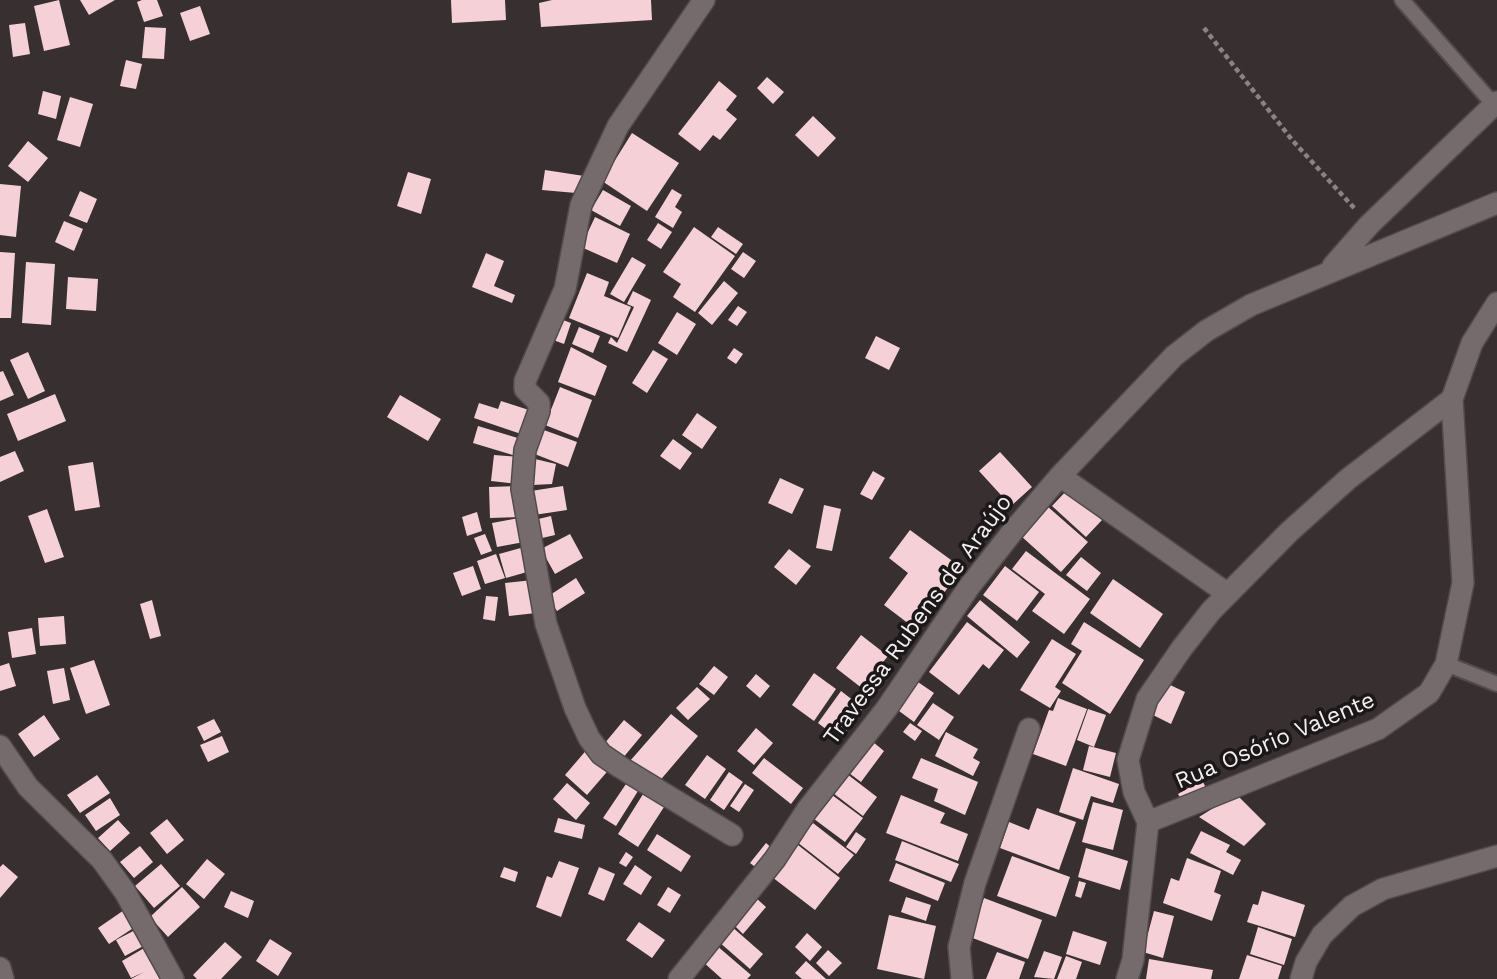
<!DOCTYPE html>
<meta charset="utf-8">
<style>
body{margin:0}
canvas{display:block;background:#382f31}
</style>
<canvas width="1497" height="979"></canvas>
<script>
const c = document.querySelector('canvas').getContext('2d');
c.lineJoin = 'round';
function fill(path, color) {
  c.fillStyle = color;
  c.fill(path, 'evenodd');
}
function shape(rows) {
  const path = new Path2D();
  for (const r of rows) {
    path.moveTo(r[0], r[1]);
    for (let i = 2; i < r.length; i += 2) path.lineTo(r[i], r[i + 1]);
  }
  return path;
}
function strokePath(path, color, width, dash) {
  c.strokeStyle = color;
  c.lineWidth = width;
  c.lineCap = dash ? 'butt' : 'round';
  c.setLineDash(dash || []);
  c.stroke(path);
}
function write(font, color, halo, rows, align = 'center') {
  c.font = font + ' "Work Sans",sans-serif';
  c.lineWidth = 7;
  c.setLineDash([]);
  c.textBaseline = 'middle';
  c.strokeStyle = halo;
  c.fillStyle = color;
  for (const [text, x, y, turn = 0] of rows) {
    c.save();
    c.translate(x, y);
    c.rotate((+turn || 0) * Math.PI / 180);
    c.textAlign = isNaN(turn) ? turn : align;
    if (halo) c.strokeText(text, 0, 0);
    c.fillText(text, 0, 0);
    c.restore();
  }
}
const building = shape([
 [59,0,70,45,44,51,34,6],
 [80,0,115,0,89,15],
 [142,0,157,0,163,16,144,22,137,2],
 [451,0,505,0,506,20,452,23],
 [552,0,651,0,652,20,541,27,539,3],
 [200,6,210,34,190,41,180,13],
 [25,23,30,54,13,57,9,25],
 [145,27,166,28,164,59,142,58],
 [126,60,142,64,136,89,120,86],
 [767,77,784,92,773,104,757,88],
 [719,81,737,96,726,110,737,119,720,140,713,135,700,151,678,134],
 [43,91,61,96,56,119,38,114],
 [70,97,93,104,80,147,57,140],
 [813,116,836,138,818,157,795,135],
 [632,133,679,163,647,211,602,181],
 [28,141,48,158,28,182,8,166],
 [545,170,584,176,576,193,542,190],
 [408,172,431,179,421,214,397,206],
 [0,184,21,186,16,237,0,235],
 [672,189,682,195,675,207,682,212,673,228,655,217],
 [603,190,631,206,620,226,591,210],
 [80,191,97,199,87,223,69,216],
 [595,217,630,234,617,263,581,247],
 [64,221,83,229,74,251,55,242],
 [658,223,672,232,661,249,647,240],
 [694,227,735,256,695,312,673,297,681,284,663,272],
 [718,227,743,244,736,254,711,237],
 [0,252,15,253,11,318,0,318],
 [743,252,756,261,744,278,731,269],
 [486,253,504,261,494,286,515,295,512,303,472,287],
 [632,257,646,265,624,302,610,294],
 [26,262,55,264,51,325,22,323],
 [587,273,609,282,604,296,631,307,618,338,569,318],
 [68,277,98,279,96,311,66,309],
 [724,281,738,293,712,325,698,313],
 [633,291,651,300,627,352,608,343,611,337,617,343,634,307,627,304],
 [738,306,747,312,737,326,728,320],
 [677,312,696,324,677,355,658,343],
 [555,317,571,323,564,344,548,338],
 [579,327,600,336,593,353,572,344],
 [876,336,900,348,889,370,865,358],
 [571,347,607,366,595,396,558,382],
 [734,348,743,354,736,364,727,358],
 [653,350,668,359,647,393,632,383],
 [28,352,45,391,28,399,10,360],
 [3,371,14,395,0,401,0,372],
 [560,387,592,400,578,438,545,425],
 [55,394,66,421,18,441,7,414],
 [400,395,441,419,428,441,387,417],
 [501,401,532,411,524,435,474,418,479,403,498,409],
 [697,413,717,427,702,449,682,435],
 [478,426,521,439,516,456,473,443],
 [541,429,577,442,568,467,532,453],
 [673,439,692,453,680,470,660,456],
 [15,451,24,471,0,482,0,457],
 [1000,452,1032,487,1011,506,979,471],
 [494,455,520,457,518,484,491,481],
 [531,458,556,464,552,484,533,485],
 [93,462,100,507,75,511,68,466],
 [873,471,885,478,872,500,860,494],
 [780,478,804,489,792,514,768,503],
 [519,486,520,517,490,518,489,487],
 [563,486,567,510,534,515,531,491],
 [1068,489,1102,520,1086,537,1052,506],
 [824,505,841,509,832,551,816,548],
 [1047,506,1088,542,1061,572,1021,536],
 [47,509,64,557,45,563,28,516],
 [477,512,482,531,467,536,462,517],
 [551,516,555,535,538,539,534,520],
 [519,518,524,542,497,547,492,523],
 [910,530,962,568,917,630,884,605,908,573,889,558],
 [485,534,492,551,481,555,474,538],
 [570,534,583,558,555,574,541,549],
 [528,546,534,570,506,578,499,554],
 [789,549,811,566,796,585,774,567],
 [1026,551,1090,599,1064,634,1032,611,1045,594,1012,569],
 [496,554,505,578,485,584,477,561],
 [1081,557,1101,573,1087,591,1066,575],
 [473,566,481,589,462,596,453,573],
 [1005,566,1039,592,1017,621,983,595],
 [576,578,585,593,557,611,547,597],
 [1113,579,1163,614,1140,648,1090,613],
 [533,580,536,613,509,616,505,583],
 [486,596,498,597,495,621,483,619],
 [152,600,161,636,150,639,140,604],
 [980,600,1030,642,1017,658,967,616],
 [64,616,66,644,40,646,38,618],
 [967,622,1004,650,989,669,983,664,959,695,929,672],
 [1084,622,1144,660,1110,714,1062,683,1082,651,1071,644],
 [32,628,36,654,12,658,8,632],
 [861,635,888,656,875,672,884,679,872,696,836,668],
 [1052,639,1076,654,1055,687,1061,691,1050,708,1020,690],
 [94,660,110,705,86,714,70,668],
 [9,663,16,686,0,691,0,666],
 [714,666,728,677,714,695,699,684],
 [64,668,70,700,53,704,47,671],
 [814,673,836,689,814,721,792,705],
 [756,674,770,686,760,698,746,686],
 [915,680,934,693,914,722,895,708],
 [1168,684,1185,692,1171,724,1151,714],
 [697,687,710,699,688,720,676,708],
 [841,691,863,708,840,740,818,723],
 [1058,698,1087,709,1066,766,1033,754,1049,710,1053,711],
 [933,703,954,717,939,740,917,725],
 [1088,709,1106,715,1094,747,1077,740],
 [671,714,698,736,657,784,630,761],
 [44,715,60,739,34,757,18,734],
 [214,719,221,732,204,741,197,727],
 [624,720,642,735,622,759,604,744],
 [910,723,922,731,915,741,903,732],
 [756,728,773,743,754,765,737,751],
 [946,732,978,749,973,758,980,762,973,776,935,756],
 [222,736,229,752,208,762,200,745],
 [873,742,884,751,861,782,849,773],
 [1089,746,1116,753,1110,777,1083,770],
 [589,747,612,766,587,795,565,775],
 [707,755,726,769,705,799,685,785],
 [764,758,803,788,791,804,752,773],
 [921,758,978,782,965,815,934,801,938,789,912,778],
 [1073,768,1119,784,1113,803,1091,796,1083,820,1059,812],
 [729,772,743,782,724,810,710,800],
 [847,774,877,797,863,816,833,793],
 [97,775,110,793,80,813,67,795],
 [1202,780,1206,788,1183,802,1178,794],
 [567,783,590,803,576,820,553,799],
 [626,784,638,791,616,826,603,818],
 [745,784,754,790,739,812,730,806],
 [645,791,666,804,638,847,618,834],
 [828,792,863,818,845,842,810,816],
 [1236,794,1266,824,1244,846,1199,817],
 [901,795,945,813,940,823,968,834,958,861,886,833],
 [110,798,120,815,96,831,85,815],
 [1093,802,1123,810,1113,850,1082,842],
 [1037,808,1076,822,1059,870,1000,848,1009,822,1029,830],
 [558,818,585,825,582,839,554,832],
 [167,819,184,840,167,854,150,833],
 [118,820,130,833,110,851,98,838],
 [813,823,854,855,838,874,797,842],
 [1201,831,1230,845,1226,852,1241,860,1233,875,1190,853],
 [856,832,866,839,856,854,846,847],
 [657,834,691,856,681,872,647,850],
 [902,841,959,864,951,882,895,860],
 [766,843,774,850,758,869,750,863],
 [798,845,840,878,815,910,772,877],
 [140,846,153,862,134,878,120,862],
 [1086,848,1128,861,1120,890,1078,877],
 [626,852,633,857,626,867,619,863],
 [1012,856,1070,877,1056,917,997,896],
 [1187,858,1221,871,1214,892,1221,895,1212,921,1163,903,1171,878,1179,881],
 [207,859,225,874,204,899,186,884],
 [559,861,579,868,561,917,536,907,547,876,552,878],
 [896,863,945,883,938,901,889,881],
 [3,864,18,877,0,898,0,867],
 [161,864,180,886,154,908,135,886],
 [635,865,652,877,641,895,623,884],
 [504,867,518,872,515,882,500,877],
 [599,867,615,874,604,901,588,894],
 [1079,881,1086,883,1081,898,1075,896],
 [182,887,200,907,168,937,150,917],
 [668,887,681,895,670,913,657,905],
 [231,891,254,901,248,918,224,907],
 [1262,891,1305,905,1295,937,1247,922,1253,904,1258,905],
 [906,897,931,905,926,921,901,912],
 [756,898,766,907,743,934,733,924],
 [984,898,1042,920,1028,959,970,937],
 [127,908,138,925,109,944,98,928],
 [1154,911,1174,916,1163,958,1143,952],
 [889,915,936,926,924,979,877,969],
 [639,922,665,940,652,958,626,940],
 [731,926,763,954,750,969,718,941],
 [1258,927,1292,939,1284,965,1250,954],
 [139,928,147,944,125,956,116,940],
 [1073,931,1107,942,1100,965,1066,954],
 [807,933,822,947,810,961,795,947],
 [270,939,292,953,278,976,256,961],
 [225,942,242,957,221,979,197,979,193,975],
 [151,944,170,979,131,979,144,972,131,978,122,961],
 [716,945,751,975,747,979,722,979,702,961],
 [828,950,842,963,829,976,816,963],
 [1044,951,1062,957,1054,979,1034,977],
 [997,952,1025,962,1019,979,986,979],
 [1247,955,1282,966,1278,979,1239,979],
 [1066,956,1082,962,1076,979,1057,979],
 [1149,959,1213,970,1211,979,1146,979],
 [806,961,826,979,802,979,795,973]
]);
const path = shape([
 [1204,28,1293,141,1355,209]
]);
const service = shape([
 [1402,0,1494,105],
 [1446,664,1497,684]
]);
const minor = shape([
 [704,0,618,126,581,205,565,289,525,381,525,389,539,403,539,411,525,450,522,489,546,624,575,708,589,738,601,754,620,767,732,835],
 [1333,266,1369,225,1497,102],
 [1060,476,1228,594],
 [0,746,28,787,102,860,125,892,173,979],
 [1148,822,1378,729,1429,693,1446,664,1463,583,1452,399,1472,343,1497,303],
 [1148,822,1134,792,1128,760,1147,699,1182,648,1211,611,1289,532,1348,479,1452,399],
 [0,968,3,979],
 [679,979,775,859,807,810,887,708,969,587,1013,531,1060,476,1174,356,1206,331,1251,305,1497,203],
 [962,979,959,947,975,883,1029,729],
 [1127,979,1133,960,1148,822],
 [1301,979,1306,962,1322,935,1352,906,1383,889,1497,856]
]);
const streetNames = [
 ["Travessa Rubens de Araújo",918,620,-54],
 ["Rua Osório Valente",1275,741,-23]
];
fill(building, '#f6d0d7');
strokePath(service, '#524b4c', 18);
strokePath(minor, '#524b4c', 24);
strokePath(path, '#8a8384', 4.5, [5, 3.5]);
strokePath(service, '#756b6d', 14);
strokePath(minor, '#756b6d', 21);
write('23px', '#f4eeef', '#1c1819', streetNames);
</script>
